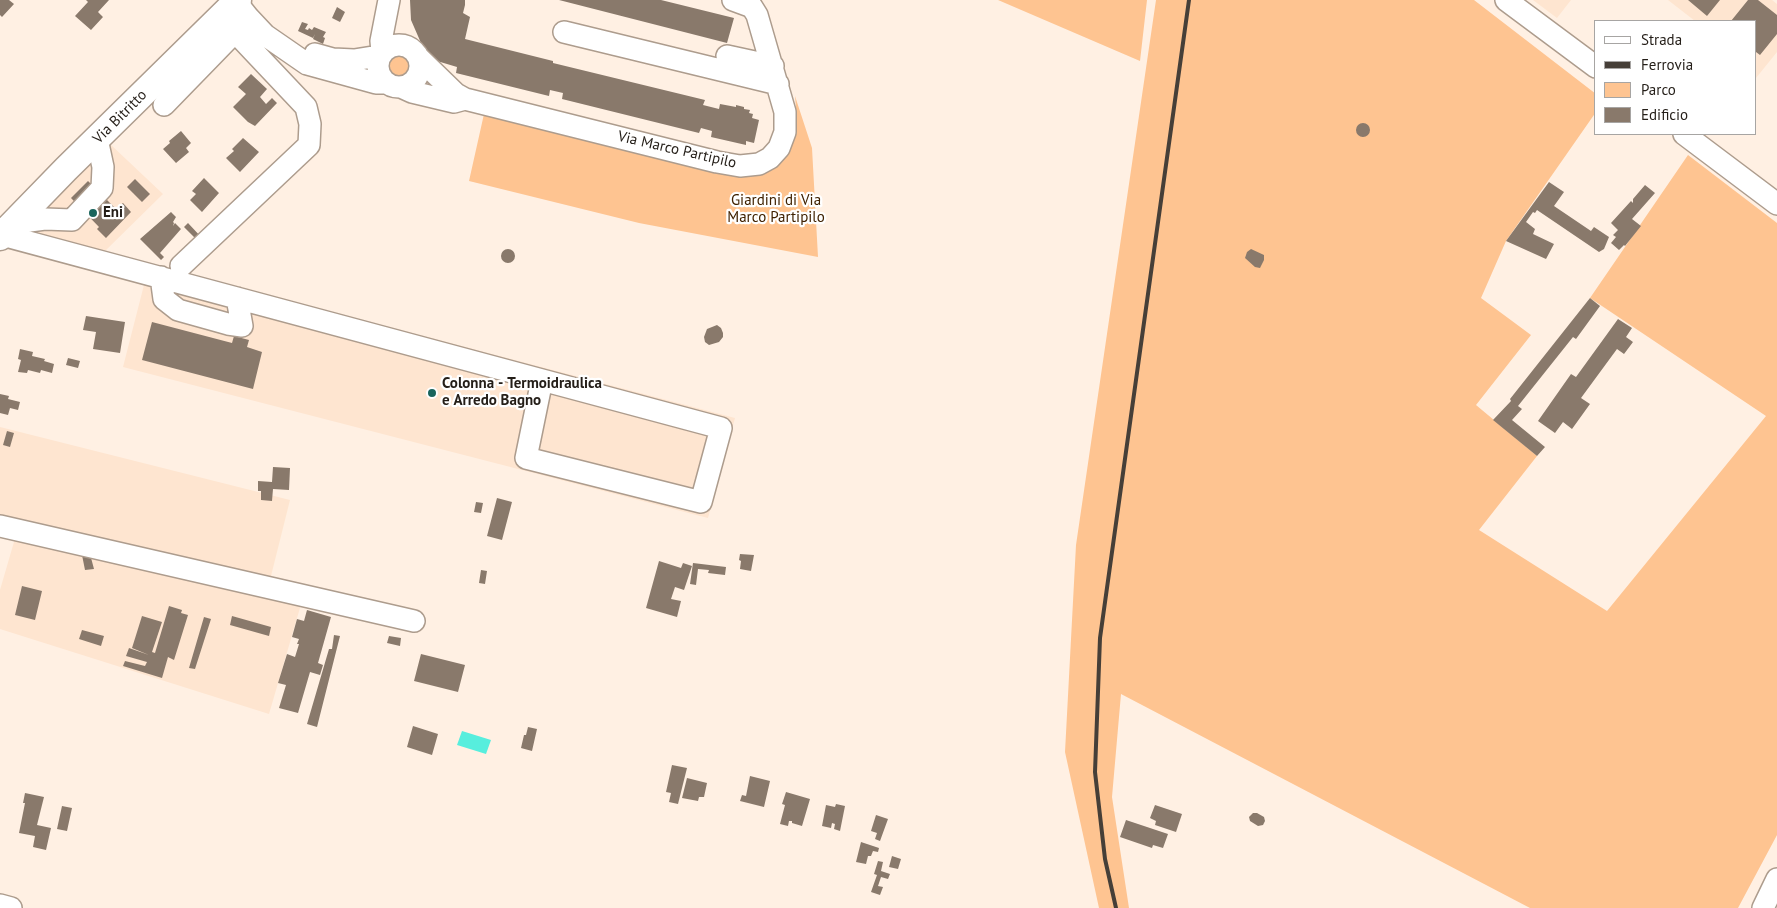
<!DOCTYPE html>
<style>
body{margin:0}
#map{position:relative;width:1777px;height:908px;overflow:hidden;background:#fff0e3;font-family:"PT Sans",sans-serif}
canvas{display:block}
.legend{position:absolute;left:1594px;top:20px;width:162px;height:115px;box-sizing:border-box;background:#fff;border:1px solid #a7a5a3;margin:0;padding:6px 9px;list-style:none;font-size:15px;color:#241e18}
.legend li{display:flex;align-items:center;gap:10px;height:25px}
.legend b{width:25px;border:1px solid #a7a5a3}
</style>
<div id="map">
<canvas width="1777" height="908"></canvas>
<ul class="legend">
<li><b style="height:6px;background:#fff"></b>Strada</li>
<li><b style="height:6px;background:#463f38"></b>Ferrovia</li>
<li><b style="height:14px;background:#fec491"></b>Parco</li>
<li><b style="height:14px;background:#89796b"></b>Edificio</li>
</ul>
</div>
<script>
const c = document.querySelector('canvas').getContext('2d');
c.lineJoin = 'round';
function fill(path, color) {
  c.fillStyle = color;
  c.fill(path, 'evenodd');
}
function shape(rows) {
  const path = new Path2D();
  for (const r of rows) {
    if (r.length === 3) {
      path.moveTo(r[0] + r[2], r[1]);
      path.arc(r[0], r[1], r[2], 0, 2 * Math.PI);
      continue;
    }
    path.moveTo(r[0], r[1]);
    for (let i = 2; i < r.length; i += 2) path.lineTo(r[i], r[i + 1]);
  }
  return path;
}
function strokePath(path, color, width, dash) {
  c.strokeStyle = color;
  c.lineWidth = width;
  c.lineCap = dash ? 'butt' : 'round';
  c.setLineDash(dash || []);
  c.stroke(path);
}
function write(font, color, halo, rows, align = 'center') {
  c.font = font + ' "PT Sans",sans-serif';
  c.lineWidth = 4.5;
  c.setLineDash([]);
  c.textBaseline = 'middle';
  c.strokeStyle = halo;
  c.fillStyle = color;
  for (const [text, x, y, turn = 0] of rows) {
    c.save();
    c.translate(x, y);
    c.rotate((+turn || 0) * Math.PI / 180);
    c.textAlign = isNaN(turn) ? turn : align;
    if (halo) c.strokeText(text, 0, 0);
    c.fillText(text, 0, 0);
    c.restore();
  }
}
const built = shape([
 [1533,0,1571,0,1557,18],
 [1668,0,1772,0,1777,4,1777,52,1756,78,1756,21,1695,21],
 [110,144,163,194,104,252,735,418,708,518,123,367,145,281,23,232],
 [0,427,290,500,269,584,0,521],
 [16,535,302,601,269,714,0,629,0,590]
]);
const green = shape([
 [998,0,1147,0,1140,61],
 [1156,0,1474,0,1596,94,1596,112,1506,241,1481,298,1531,335,1476,405,1537,456,1479,530,1607,611,1766,416,1590,298,1688,155,1777,223,1777,835,1738,908,1530,908,1121,694,1112,797,1129,908,1099,908,1065,752,1076,545],
 [400,65,15],
 [795,96,812,148,818,257,639,223,469,181,484,114,742,177,761,175,776,167,784,159,791,147,797,132,797,119]
]);
const water = shape([
 [462,731,491,740,486,754,457,745]
]);
const building = shape([
 [0,0,9,0,14,4,2,17,0,15],
 [86,0,109,0,98,12,103,17,91,30,75,16,88,2],
 [410,0,465,0,465,5,463,13,470,17,465,39,553,61,553,63,705,100,703,105,719,109,720,104,736,107,736,105,744,107,744,109,750,110,749,113,753,114,752,118,759,120,754,143,746,141,746,145,711,137,712,131,701,128,699,133,562,99,563,93,550,90,549,96,456,73,457,67,437,61,421,43,411,20],
 [559,0,661,0,734,18,727,43],
 [1688,0,1720,0,1707,16],
 [1748,0,1758,0,1777,15,1777,34,1760,55,1756,52,1756,21,1731,21],
 [337,7,345,12,340,22,332,18],
 [302,22,308,24,305,29,308,30,309,28,312,30,314,27,326,32,323,37,325,38,323,44,313,39,315,34,313,38,298,31],
 [251,74,267,89,260,97,266,104,272,98,277,103,255,126,248,122,233,107,246,94,238,87],
 [1363,130,7],
 [181,131,191,143,186,148,189,152,176,163,163,149,170,143,169,141],
 [243,138,259,152,240,172,226,158,234,151,232,149],
 [204,178,219,193,202,212,190,200,196,194,192,191],
 [135,179,150,194,142,202,127,187],
 [88,181,116,209,123,203,131,212,106,238,97,229,99,227,71,198],
 [1549,182,1564,192,1554,206,1591,231,1594,227,1609,237,1604,249,1599,252,1537,210,1535,213,1533,212,1526,222,1535,229,1533,234,1554,244,1546,259,1506,241],
 [1645,185,1655,193,1632,219,1641,226,1625,246,1624,245,1619,250,1611,243,1616,237,1613,235,1618,230,1611,223,1631,201,1633,203,1633,199],
 [171,212,176,217,173,222,174,223,173,226,175,223,181,229,160,253,164,257,161,260,140,239],
 [188,223,202,238,199,242,184,227],
 [1251,249,1264,255,1264,260,1260,268,1255,267,1245,258,1247,252],
 [508,256,7],
 [1590,298,1600,306,1576,339,1573,337,1518,406,1522,409,1512,420,1545,447,1537,456,1493,420,1511,401,1510,399],
 [86,316,125,322,120,353,93,349,96,332,83,330],
 [1618,319,1632,328,1626,337,1633,342,1624,354,1617,349,1581,398,1590,404,1572,429,1563,422,1555,433,1538,421,1571,374,1576,377],
 [152,322,232,343,234,336,249,340,247,347,262,352,253,389,142,360],
 [717,325,721,328,723,333,723,337,719,342,709,345,705,342,704,337,707,329],
 [20,349,33,352,32,356,45,359,44,361,54,364,52,373,41,370,40,373,28,370,27,373,18,372,21,360,18,359],
 [68,358,80,361,78,368,66,365],
 [0,394,9,396,8,399,20,402,18,410,10,408,8,415,0,413],
 [7,431,14,433,10,447,3,445],
 [273,467,290,468,289,490,273,489,272,501,261,500,261,491,258,491,258,481,272,482],
 [497,498,512,502,502,540,487,536],
 [476,502,483,503,481,513,474,512],
 [90,554,94,569,85,570,82,555],
 [740,554,754,555,751,571,740,569,741,561,739,560],
 [659,561,681,568,683,563,692,566,684,590,675,587,671,599,681,601,677,617,646,608],
 [693,563,726,567,725,575,708,573,709,570,698,569,696,585,690,584],
 [481,570,487,571,485,584,479,583],
 [22,586,42,591,35,620,15,615],
 [169,606,182,610,181,613,188,615,174,660,168,657,162,678,123,666,125,661,145,666,147,662,126,656,129,648,149,655,132,648,142,616,162,622,152,652,155,653],
 [307,610,331,617,318,663,323,665,320,675,310,672,298,713,279,708,286,685,278,683,287,654,295,657,299,644,297,644,299,639,292,637,297,619,304,621],
 [232,616,271,627,269,636,230,625],
 [204,617,211,619,195,669,189,668],
 [82,630,104,636,101,646,79,639],
 [334,635,340,636,317,727,307,724,329,649,332,649],
 [389,636,401,638,400,646,387,643],
 [421,654,465,665,458,692,414,681],
 [413,726,438,734,432,755,407,747],
 [528,727,537,729,532,751,521,748,524,735,526,735],
 [672,765,687,768,678,804,669,802,671,793,666,792],
 [750,776,770,781,764,807,740,801,742,795,746,796],
 [687,778,707,783,704,797,699,797,698,801,682,798],
 [786,792,810,799,802,826,792,823,792,821,789,821,788,826,780,824,785,805,782,804],
 [25,793,44,797,37,825,51,828,46,850,33,847,35,836,19,833,25,803,23,803],
 [836,804,845,806,840,831,834,829,835,824,832,823,831,828,822,826,826,805,835,807],
 [1155,805,1182,814,1176,832,1155,825,1156,821,1150,818],
 [62,806,72,808,67,831,57,829],
 [1253,813,1257,813,1264,817,1265,821,1263,825,1258,826,1250,821,1249,817],
 [876,815,888,819,880,841,875,839,877,833,871,831],
 [1126,820,1168,834,1163,848,1153,845,1152,848,1120,837],
 [861,842,879,848,878,852,873,851,871,856,868,856,866,864,856,862],
 [892,856,901,859,898,869,889,867],
 [878,861,883,862,881,871,890,874,888,879,881,877,878,886,883,887,880,895,871,892,877,875,874,874]
]);
const minor = shape([
 [1506,0,1596,67],
 [236,2,249,18,265,35,307,64,376,83,386,83],
 [564,32,778,84],
 [399,66,21],
 [382,52,381,41,389,0],
 [315,54,333,59,354,60,379,56],
 [727,56,773,66],
 [419,58,456,94,465,99,717,162,740,166,759,164,770,158,779,148,785,132,785,112,757,15,752,7,733,0],
 [401,87,412,92,454,102,465,99],
 [164,105,235,32],
 [1684,134,1777,204],
 [14,223,45,219,72,220,102,188,103,167,97,139],
 [2,235,542,380,721,428,701,502,526,458,542,380],
 [181,266,309,145,310,124,306,107,221,17],
 [161,277,164,299,178,310,228,324,242,326,237,298],
 [0,526,414,621],
 [0,905,11,908],
 [1763,908,1777,879]
]);
const major = shape([
 [0,237,66,169,238,0]
]);
const rail = shape([
 [1116,908,1105,859,1095,772,1100,638,1189,0]
]);
const markers = [
 [93,213,5,"#19645c"],
 [432,393,5,"#19645c"]
];
const streetNames = [
 ["Via Bitritto",120,117,-45],
 ["Via Marco Partipilo",677,150,13]
];
const parkNames = [
 ["Giardini di Via",776,201],
 ["Marco Partipilo",776,218]
];
const poiNames = [
 ["Eni",103,213],
 ["Colonna - Termoidraulica",442,384],
 ["e Arredo Bagno",442,401]
];
fill(built, '#fee5d0');
fill(green, '#fec491');
fill(water, '#57eedd');
fill(building, '#89796b');
strokePath(minor, '#ad9c8d', 24);
strokePath(major, '#ad9c8d', 29);
strokePath(minor, '#fff', 21);
strokePath(major, '#fff', 26);
strokePath(rail, '#463f38', 4);
for (const [x, y, r, color] of markers) {
  const dot = new Path2D();
  dot.arc(x, y, r, 0, 2 * Math.PI);
  c.fillStyle = color;
  c.fill(dot);
  strokePath(dot, '#fff', 2);
}
write('15px', '#241e18', '#fff', streetNames);
write('15px', '#3f2101', '#fff', parkNames);
write('bold 15px', '#241e18', '#fff', poiNames, 'left');
</script>
